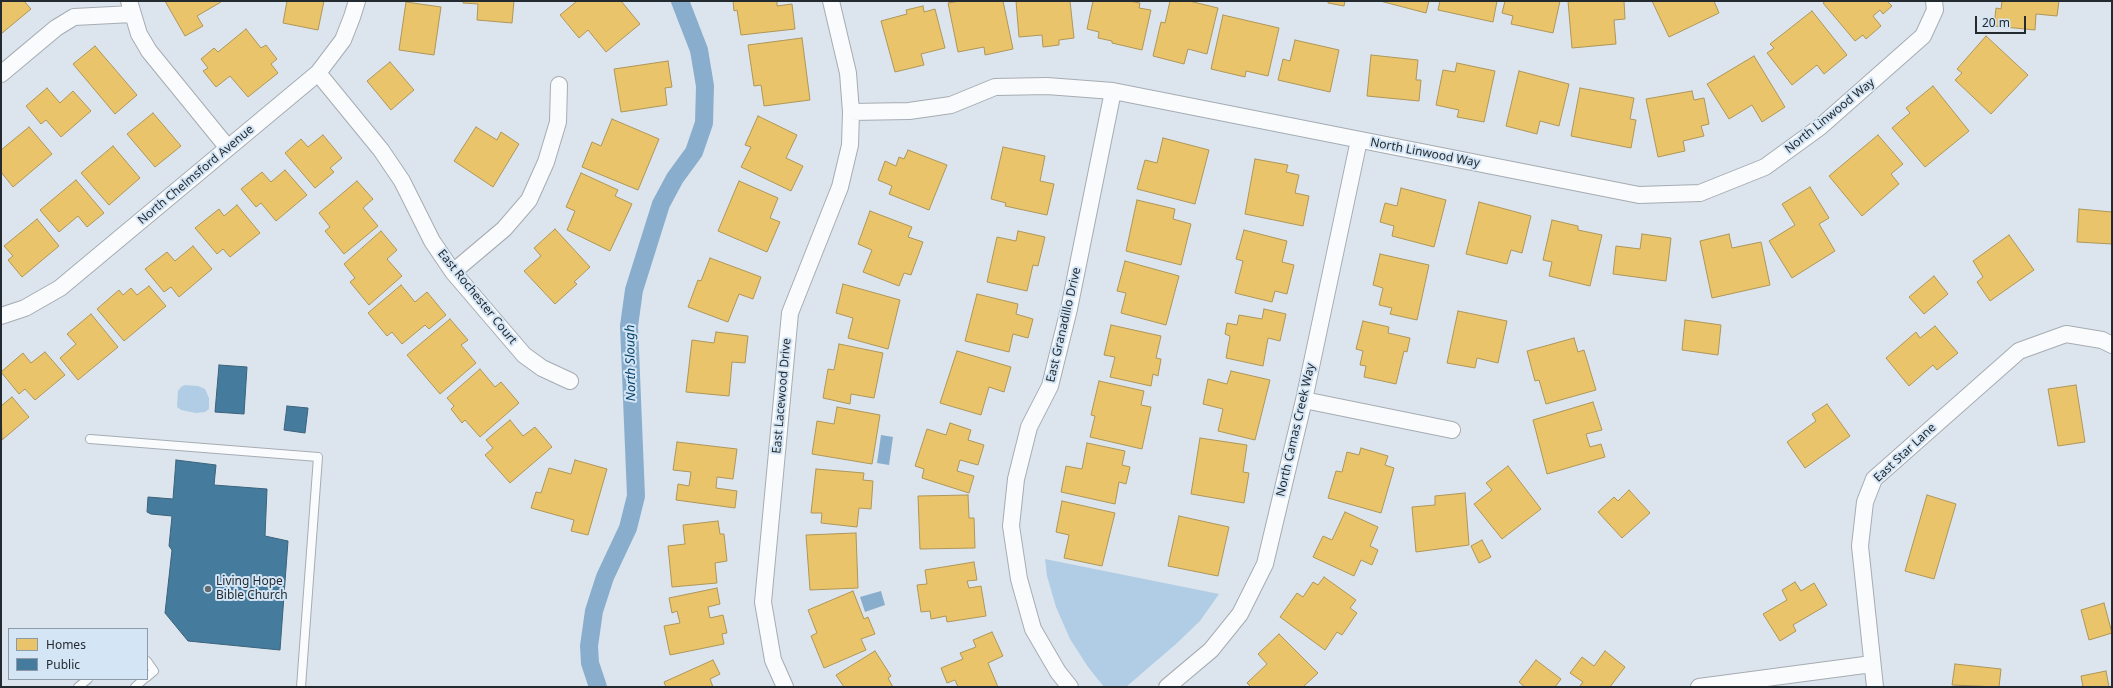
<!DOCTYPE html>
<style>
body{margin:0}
#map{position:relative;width:2113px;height:688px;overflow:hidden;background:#dce5ed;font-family:"Noto Sans",sans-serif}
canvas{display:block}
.frame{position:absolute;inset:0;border:2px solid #242b30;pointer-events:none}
.legend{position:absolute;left:8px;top:628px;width:140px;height:52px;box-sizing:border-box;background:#d4e5f5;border:1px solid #8e9ba6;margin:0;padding:5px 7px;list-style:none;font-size:12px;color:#242b30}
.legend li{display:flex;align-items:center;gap:8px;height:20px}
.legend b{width:20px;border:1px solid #8e9ba6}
.scale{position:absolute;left:1975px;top:16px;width:51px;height:18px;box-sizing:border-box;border:2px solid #242b30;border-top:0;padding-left:5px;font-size:12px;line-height:14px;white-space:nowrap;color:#242b30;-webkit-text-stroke:3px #d4e5f5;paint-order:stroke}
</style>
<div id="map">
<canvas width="2113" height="688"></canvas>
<div class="frame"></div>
<ul class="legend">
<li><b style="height:11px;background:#e9c46a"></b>Homes</li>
<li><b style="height:11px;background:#457b9d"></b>Public</li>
</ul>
<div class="scale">20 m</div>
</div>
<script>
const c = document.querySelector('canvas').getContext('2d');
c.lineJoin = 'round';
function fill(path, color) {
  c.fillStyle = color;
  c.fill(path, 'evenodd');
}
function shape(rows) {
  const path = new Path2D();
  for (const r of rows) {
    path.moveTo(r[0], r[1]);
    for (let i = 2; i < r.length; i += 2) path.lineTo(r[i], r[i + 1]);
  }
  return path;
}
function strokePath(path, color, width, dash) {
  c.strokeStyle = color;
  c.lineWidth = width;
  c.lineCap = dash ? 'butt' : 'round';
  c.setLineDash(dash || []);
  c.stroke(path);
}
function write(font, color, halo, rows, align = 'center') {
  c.font = font + ' "Noto Sans",sans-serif';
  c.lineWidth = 4;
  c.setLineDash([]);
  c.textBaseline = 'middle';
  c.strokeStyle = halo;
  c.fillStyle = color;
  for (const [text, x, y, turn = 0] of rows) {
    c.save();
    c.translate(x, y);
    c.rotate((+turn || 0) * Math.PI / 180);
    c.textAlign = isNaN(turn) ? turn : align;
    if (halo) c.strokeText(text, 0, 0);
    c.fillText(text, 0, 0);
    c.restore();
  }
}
const green = shape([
 [185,385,198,386,205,389,209,398,209,409,205,412,196,413,181,410,177,407,178,391,181,387],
 [1045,559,1219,594,1200,621,1176,644,1126,687,1104,687,1088,667,1070,639,1056,607,1047,576]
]);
const water = shape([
 [881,435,893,437,889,465,877,463],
 [881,591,885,605,865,612,860,597]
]);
const homes = shape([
 [1,1,24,1,31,9,1,34,1,1],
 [165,1,221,1,221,2,197,16,203,26,185,36,165,1],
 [287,1,324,1,318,30,283,23,287,1],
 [463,1,514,1,512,23,477,20,478,4,463,3,463,1],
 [577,1,621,1,640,24,606,52,588,30,579,38,560,15,577,1],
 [733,1,777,1,777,6,792,4,795,29,741,35,737,10,734,11,733,1],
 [960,1,1003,1,1013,49,985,55,984,47,958,52,948,3,960,1],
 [1016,1,1070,1,1074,38,1059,40,1059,45,1043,47,1042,35,1019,37,1016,1],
 [1093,1,1129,1,1140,3,1139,8,1151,10,1142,50,1112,43,1112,41,1098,38,1099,32,1087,29,1093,1],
 [1170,1,1189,1,1218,8,1207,54,1188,49,1184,64,1153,56,1161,22,1165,23,1170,1],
 [1328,1,1345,1,1344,6,1328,3,1328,1],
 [1380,1,1429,1,1426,13,1380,1],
 [1440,1,1497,1,1493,22,1438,10,1440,1],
 [1505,1,1560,1,1553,33,1511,24,1513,16,1502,13,1505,1],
 [1568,1,1624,1,1625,19,1614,20,1616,44,1572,48,1568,1],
 [1652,1,1714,1,1719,13,1669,37,1652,1],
 [1826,1,1887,1,1892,6,1883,14,1880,10,1873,16,1881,26,1866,39,1863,35,1855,41,1823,3,1826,1],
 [2002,1,2059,1,2057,16,2036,14,2035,30,1994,26,1996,8,2001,9,2002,1],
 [406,2,441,7,434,55,399,50,406,2],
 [923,6,924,12,935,9,945,48,921,54,924,65,895,72,881,21,907,14,906,10,923,6],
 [1812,11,1847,55,1824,74,1817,65,1792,85,1767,53,1774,48,1770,44,1812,11],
 [1223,15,1279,28,1268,76,1246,71,1245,77,1211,69,1223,15],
 [246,29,261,48,266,45,277,59,271,64,278,73,248,97,230,76,216,87,203,71,208,68,201,59,214,48,218,52,246,29],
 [1986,36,2028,75,1991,114,1955,80,1962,73,1957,69,1986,36],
 [802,38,810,100,764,106,761,85,754,86,748,45,802,38],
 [1295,40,1339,50,1330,92,1278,80,1283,59,1290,61,1295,40],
 [95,46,137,95,115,114,73,64,95,46],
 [1371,55,1418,60,1416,80,1421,80,1419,101,1367,96,1371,55],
 [1754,56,1785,107,1762,122,1752,105,1729,119,1707,84,1754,56],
 [668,61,672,87,665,88,667,105,621,112,614,69,668,61],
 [390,62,414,90,391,110,367,81,390,62],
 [1457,63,1495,71,1484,122,1457,117,1459,110,1436,105,1443,70,1455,72,1457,63],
 [1519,71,1569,84,1559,126,1540,121,1537,134,1506,126,1519,71],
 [1933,86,1969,131,1925,167,1892,128,1910,113,1906,108,1933,86],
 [47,88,60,103,73,91,91,111,61,137,46,120,41,124,26,106,47,88],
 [1580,88,1634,98,1630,119,1636,120,1631,148,1571,136,1580,88],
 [1692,91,1694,100,1704,98,1709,124,1701,126,1704,136,1683,141,1685,151,1658,157,1646,99,1692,91],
 [153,113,181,146,155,167,127,134,153,113],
 [758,116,797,135,786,158,803,166,791,191,741,167,751,147,745,145,758,116],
 [612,119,659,139,638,190,582,167,592,142,601,146,612,119],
 [29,127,52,154,13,187,1,172,1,150,29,127],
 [476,127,497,140,501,132,519,144,493,187,454,161,476,127],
 [323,135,342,158,330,168,334,172,315,188,285,153,301,139,308,147,323,135],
 [1878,135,1903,164,1891,174,1899,184,1862,216,1829,176,1878,135],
 [1163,138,1209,150,1195,204,1137,189,1145,160,1157,163,1163,138],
 [113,146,140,178,109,205,81,173,113,146],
 [1003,147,1045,156,1040,181,1054,184,1047,215,1005,206,1006,203,991,199,1003,147],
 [908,150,947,165,929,210,889,194,892,186,878,180,885,161,896,166,899,157,904,159,908,150],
 [1255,159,1288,165,1286,172,1299,175,1295,193,1309,196,1303,226,1245,214,1255,159],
 [285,170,307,195,276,221,261,203,256,207,241,189,262,172,271,182,285,170],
 [581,173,618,190,615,196,632,204,610,251,567,230,575,211,566,207,581,173],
 [76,180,104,213,87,227,78,216,59,232,40,210,76,180],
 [357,181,373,199,363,208,378,226,344,254,325,231,330,227,319,213,357,181],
 [739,181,778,198,770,218,780,222,767,252,718,231,739,181],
 [1810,187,1829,218,1819,224,1835,251,1792,278,1769,241,1795,225,1782,204,1810,187],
 [1401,188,1446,200,1434,247,1392,236,1394,226,1380,222,1385,203,1397,206,1401,188],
 [1137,200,1175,209,1173,219,1191,224,1181,265,1126,251,1137,200],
 [1479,202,1531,216,1522,253,1511,250,1507,264,1466,254,1479,202],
 [237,205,260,233,230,257,223,249,217,254,195,228,219,209,224,216,237,205],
 [2079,209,2112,212,2112,244,2077,242,2079,209],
 [870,211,912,227,908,237,923,242,911,275,904,273,899,286,863,272,872,250,858,244,870,211],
 [37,219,59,246,22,277,8,260,13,256,4,246,37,219],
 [1552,220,1578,226,1578,230,1602,235,1590,286,1549,276,1552,262,1543,260,1552,220],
 [555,229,590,267,574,282,577,284,555,304,524,271,541,256,534,248,555,229],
 [1244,230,1287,241,1282,262,1294,265,1287,294,1275,291,1272,302,1235,293,1243,261,1236,259,1244,230],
 [381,231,397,250,387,259,402,276,369,305,350,282,355,278,344,264,381,231],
 [1018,231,1045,237,1038,266,1033,265,1027,291,987,282,997,237,1016,241,1018,231],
 [1642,234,1671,238,1666,281,1613,274,1616,246,1640,249,1642,234],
 [1729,234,1732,248,1761,242,1770,285,1712,298,1700,241,1729,234],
 [2009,235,2034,270,1990,301,1977,282,1983,277,1973,261,2009,235],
 [193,246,212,269,179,297,171,287,164,292,145,269,167,252,175,261,193,246],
 [1380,254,1429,265,1417,320,1390,314,1392,308,1379,305,1383,288,1373,285,1380,254],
 [710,258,761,277,753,299,739,294,728,322,688,307,698,280,701,281,710,258],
 [1125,261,1179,276,1166,325,1121,313,1126,293,1117,291,1125,261],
 [1934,276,1948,294,1924,314,1909,297,1934,276],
 [843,284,900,300,888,349,848,338,853,318,836,313,843,284],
 [401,285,415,302,427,292,446,315,429,329,425,325,402,344,392,332,387,336,368,313,401,285],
 [149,286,166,306,124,341,97,309,119,290,123,295,131,288,137,295,149,286],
 [977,294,1018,304,1016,314,1033,319,1028,338,1013,334,1009,352,965,341,977,294],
 [1264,309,1286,314,1280,341,1268,338,1263,366,1226,358,1230,336,1225,334,1227,323,1237,325,1239,315,1262,319,1264,309],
 [1458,311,1507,321,1498,363,1477,358,1475,368,1447,363,1458,311],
 [91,314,118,347,78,380,60,358,76,344,67,334,91,314],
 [450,319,468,340,461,345,476,363,440,394,407,355,450,319],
 [1685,320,1721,325,1718,355,1682,350,1685,320],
 [1363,321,1389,327,1388,333,1410,338,1407,352,1404,351,1396,384,1364,377,1366,366,1360,365,1363,351,1356,349,1363,321],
 [1111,325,1161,336,1156,358,1161,359,1158,376,1153,374,1151,386,1110,377,1115,357,1104,355,1111,325],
 [1935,326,1958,353,1937,370,1933,365,1909,386,1886,358,1916,332,1920,338,1935,326],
 [716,332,748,336,745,363,732,362,729,396,686,392,692,340,714,343,716,332],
 [1574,338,1578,352,1584,350,1596,390,1546,404,1539,380,1535,381,1527,351,1574,338],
 [839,344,883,353,874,398,851,394,850,404,823,398,828,369,834,370,839,344],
 [957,351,1011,367,1004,392,989,387,981,415,940,403,957,351],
 [45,352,65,375,35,400,25,389,19,394,1,372,23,353,31,363,45,352],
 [480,369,495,387,501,382,519,403,480,437,465,420,462,423,451,409,454,406,447,398,480,369],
 [1231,371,1270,380,1255,440,1218,431,1223,409,1203,404,1208,379,1227,384,1231,371],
 [1099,381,1144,391,1141,405,1151,407,1142,449,1090,437,1095,416,1091,415,1099,381],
 [2076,385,2085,442,2058,446,2048,389,2076,385],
 [12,397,29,417,2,440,1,406,12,397],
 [1593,402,1602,430,1586,434,1590,447,1601,444,1605,457,1547,474,1533,420,1593,402],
 [1827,404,1850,436,1805,468,1787,442,1816,421,1812,414,1827,404],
 [837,407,880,415,872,464,812,454,817,421,834,424,837,407],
 [510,420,523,436,535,427,552,447,510,483,485,455,493,448,486,440,510,420],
 [950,423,971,430,968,440,984,445,978,465,960,460,957,471,974,476,969,493,922,478,924,469,915,466,927,429,946,435,950,423],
 [1200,438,1247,445,1243,472,1249,473,1244,503,1191,494,1200,438],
 [677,442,737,449,733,479,717,477,716,488,737,491,735,508,676,500,678,484,689,486,691,472,673,470,677,442],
 [1087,443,1125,451,1122,465,1130,467,1126,484,1119,482,1115,504,1061,492,1066,466,1082,469,1087,443],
 [1361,448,1388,456,1385,465,1394,468,1381,513,1328,498,1336,471,1342,472,1347,452,1359,455,1361,448],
 [575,460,607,469,588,535,571,531,574,520,531,508,536,492,541,493,549,468,571,474,575,460],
 [1508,466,1541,509,1502,539,1474,504,1492,490,1486,483,1508,466],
 [816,469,864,473,863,480,873,481,871,509,859,508,857,527,821,523,822,513,811,513,816,469],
 [1629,490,1650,513,1622,538,1598,512,1614,497,1618,501,1629,490],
 [1465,493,1469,545,1416,552,1412,507,1435,505,1435,496,1465,493],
 [968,495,969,518,974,518,975,548,920,549,918,496,968,495],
 [1927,495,1956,504,1934,579,1905,571,1927,495],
 [1062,501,1115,513,1102,566,1064,558,1069,535,1056,532,1062,501],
 [1345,512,1378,527,1370,546,1378,550,1372,565,1361,560,1354,576,1313,557,1323,536,1332,540,1345,512],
 [1179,516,1229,527,1218,576,1168,566,1179,516],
 [718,521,720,534,724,534,727,561,715,563,717,583,672,587,668,546,685,544,683,525,718,521],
 [856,533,858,588,810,590,806,535,856,533],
 [1482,540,1491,557,1479,563,1471,546,1482,540],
 [974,562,977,580,967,581,969,588,981,586,986,616,947,622,946,616,931,619,930,611,921,612,917,585,927,584,925,570,974,562],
 [1324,577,1356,600,1350,608,1357,613,1342,635,1337,632,1325,650,1280,617,1297,593,1303,597,1313,582,1318,585,1324,577],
 [1795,582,1801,591,1814,583,1827,605,1793,625,1796,631,1780,641,1763,614,1787,600,1782,590,1795,582],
 [717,588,720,604,708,607,710,618,723,615,727,633,722,634,724,644,670,655,664,626,680,623,677,611,672,613,669,598,717,588],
 [853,591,864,619,868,617,875,634,861,639,866,650,824,668,811,636,817,633,808,610,853,591],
 [2104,603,2112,633,2089,640,2081,610,2104,603],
 [992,632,1003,656,988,663,998,687,958,687,955,680,947,683,941,668,963,659,960,653,976,647,973,640,992,632],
 [1279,634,1318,673,1303,687,1251,687,1247,683,1267,664,1258,654,1279,634],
 [875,651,891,676,888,678,893,687,844,687,836,675,875,651],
 [1605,651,1625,667,1610,687,1579,687,1583,682,1570,673,1582,657,1594,666,1605,651],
 [713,660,720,674,710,679,713,687,666,687,664,682,713,660],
 [1536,660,1561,679,1555,687,1525,687,1519,682,1536,660],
 [1955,664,2001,669,1999,687,1952,685,1955,664],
 [2106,671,2109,687,2083,687,2081,676,2106,671]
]);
const public = shape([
 [219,365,247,367,244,414,215,412,219,365],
 [287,406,308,408,305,433,284,430,287,406],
 [176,460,216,465,214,485,267,489,265,536,288,541,280,650,188,641,165,613,172,550,169,546,172,516,151,514,147,512,148,497,173,499,176,460]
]);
const canal = shape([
 [598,687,590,663,589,646,594,611,605,577,628,528,636,496,629,326,634,290,661,204,675,178,694,152,704,123,705,86,699,50,680,1]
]);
const service = shape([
 [90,439,318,457,301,687],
 [147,661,154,671,147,677],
 [78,687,88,679],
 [135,687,144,679]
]);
const minor = shape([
 [129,1,139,34,149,51,228,148],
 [318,73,381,150,402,181,432,241,453,272,524,355,542,368,570,381],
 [1,74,56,28,74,17,132,14],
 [851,112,909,111,951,105,995,87,1047,86,1113,91,1639,195,1700,193,1765,167,1820,127,1923,36,1935,10,1934,1],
 [453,272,504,229,529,200,546,162,558,122,559,85],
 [1,316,25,308,60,288,318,73,343,40,352,17,357,1],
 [1304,400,1452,430],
 [785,687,773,660,763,602,790,313,840,187,850,145,851,112,848,73,831,1],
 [1070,687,1058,672,1033,629,1019,579,1011,526,1016,479,1029,427,1050,386,1069,309,1113,91],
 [1167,687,1211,650,1240,614,1265,564,1304,400,1359,140],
 [1699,687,1872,664],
 [1875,687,1860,546,1865,502,1874,479,2019,351,2066,334,2102,340,2112,345]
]);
const markers = [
 [208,589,4,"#646c72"]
];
const streetNames = [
 ["North Linwood Way",1830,116,-39],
 ["North Linwood Way",1425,153,11],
 ["North Chelmsford Avenue",196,175,-40],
 ["East Rochester Court",477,297,51],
 ["East Granadillo Drive",1064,325,-77],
 ["East Lacewood Drive",782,396,-85],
 ["North Camas Creek Way",1296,430,-77],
 ["East Star Lane",1905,453,-43]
];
const poiNames = [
 ["Living Hope",216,582],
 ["Bible Church",216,596]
];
const waterNames = [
 ["North Slough",631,363,-91]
];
fill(green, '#b1cde6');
fill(water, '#89aecd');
fill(homes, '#e9c46a');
strokePath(homes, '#ae9659', 1);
fill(public, '#457b9d');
strokePath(public, '#3b637c', 1);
strokePath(canal, '#89aecd', 18);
strokePath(service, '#a6acb3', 10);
strokePath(minor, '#a6acb3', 18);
strokePath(service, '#fafbfc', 8);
strokePath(minor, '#fafbfc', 16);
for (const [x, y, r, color] of markers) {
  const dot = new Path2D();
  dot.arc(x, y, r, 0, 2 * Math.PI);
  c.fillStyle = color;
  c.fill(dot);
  strokePath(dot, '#d4e5f5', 1.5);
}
write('12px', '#242b30', '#d4e5f5', streetNames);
write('12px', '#242b30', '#d4e5f5', poiNames, 'left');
write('italic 13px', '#08436b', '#d4e5f5', waterNames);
</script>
